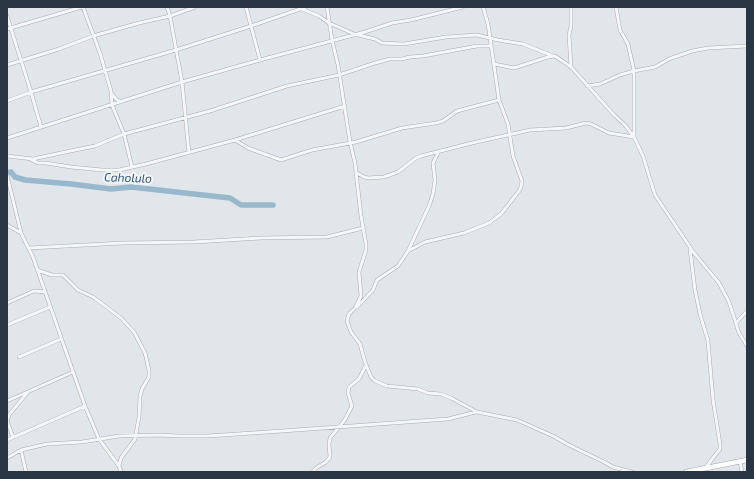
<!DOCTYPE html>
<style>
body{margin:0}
#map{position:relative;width:754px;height:479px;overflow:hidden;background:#e1e6ea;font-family:"Exo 2",sans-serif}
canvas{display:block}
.frame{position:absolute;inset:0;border:8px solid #283543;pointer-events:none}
</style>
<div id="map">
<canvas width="754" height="479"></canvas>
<div class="frame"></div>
</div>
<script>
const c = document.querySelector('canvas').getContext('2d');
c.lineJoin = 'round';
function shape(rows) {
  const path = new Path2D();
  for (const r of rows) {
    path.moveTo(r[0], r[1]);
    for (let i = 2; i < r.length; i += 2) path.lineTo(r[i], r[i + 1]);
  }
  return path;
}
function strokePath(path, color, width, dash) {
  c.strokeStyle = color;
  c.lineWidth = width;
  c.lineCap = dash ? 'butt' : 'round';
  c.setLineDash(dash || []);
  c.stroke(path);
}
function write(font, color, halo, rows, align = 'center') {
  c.font = font + ' "Exo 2",sans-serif';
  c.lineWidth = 4;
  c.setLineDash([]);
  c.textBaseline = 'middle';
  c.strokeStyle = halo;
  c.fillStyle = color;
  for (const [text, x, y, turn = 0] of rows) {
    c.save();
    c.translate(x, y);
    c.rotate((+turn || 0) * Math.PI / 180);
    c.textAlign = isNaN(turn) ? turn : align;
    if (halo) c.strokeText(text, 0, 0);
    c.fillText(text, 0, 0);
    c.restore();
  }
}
const river = shape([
 [7,173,11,172,15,177,25,180,71,184,111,189,131,187,230,198,241,205,273,205]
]);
const street = shape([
 [83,7,100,53,111,91,112,105,124,134,132,167],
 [246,7,260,60],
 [327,7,332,40,338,65,350,142,355,163,361,216,366,244,366,250,359,272,361,296,355,308,349,314,347,321,351,332,360,344,365,362,371,377,375,381,387,386,418,389,428,393,441,394,451,398,477,412,517,420,553,436,569,445,604,462,613,467,632,472],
 [302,9,319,16,329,23,354,34,375,39,382,43,404,44,446,37,477,35,498,40,523,44,553,56],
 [7,16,31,92,41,127],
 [7,29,82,7],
 [494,64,514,68,548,57,555,56,571,67,615,116,625,125,634,137,643,156,655,195,694,253,719,283,729,302,739,333,747,346],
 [7,65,59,49,93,36,139,23,170,16,167,7],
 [571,67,569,35,571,26,571,7],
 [587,86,600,84,620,75,634,71,655,67,669,59,692,51,708,48,747,46],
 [112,94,116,99,121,102],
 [7,101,31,92,176,50,251,26,306,7],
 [7,138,182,82,260,60,365,32,392,23,411,20,463,7],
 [235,140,248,148,281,160,312,150,356,142,402,128,436,123,443,121,457,111,499,100,488,24,483,7],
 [189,153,182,82,170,16,195,7],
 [7,156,33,159,75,150,95,146,124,134,210,111,287,86,339,75,375,63,390,59,402,59,410,57,423,56,477,46,491,46],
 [30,159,38,163,46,163,71,167,102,170,119,170,146,164,235,140,345,106],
 [357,173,364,177,368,178,384,177,398,172,416,158,421,156,472,143,530,130,566,128,586,123,591,124,609,133,634,137,634,71,628,44,620,30,616,7],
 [7,175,21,233,33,257,85,406,99,439,119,466,121,472],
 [7,225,21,233],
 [29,248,123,243,194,242,261,238,327,237,363,228],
 [690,249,695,290,700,314,708,341,713,400,720,444,720,449,706,467],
 [408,251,429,206,433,194,435,180,433,163,439,151],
 [37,270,52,275,63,275,78,290,93,297,121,318,134,332,145,353,149,370,149,377,142,389,140,396,139,417,135,439,121,458,119,466],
 [7,303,34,291,45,292],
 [357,307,373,290,377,280,398,266,408,251,425,242,464,233,489,223,501,214,519,191,521,187,522,181,513,156,508,124,499,100],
 [736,323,747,311],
 [7,325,50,307],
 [19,357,61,339],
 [7,401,73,372],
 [7,421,9,415,27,393],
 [7,421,13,437],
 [7,440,85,406],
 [21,450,26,472],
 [7,458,21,450,47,444,82,442,119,436,157,435,179,436,208,436,282,431,448,419,476,412],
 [740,462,742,472],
 [313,472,316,468,326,462,330,457,329,444,330,438,344,421,352,406,348,393,349,387,359,379,366,365]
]);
const primary = shape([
 [686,472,747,460]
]);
const waterNames = [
 ["Caholulo",128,178,2]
];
strokePath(river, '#9ab8cc', 5.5);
strokePath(street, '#a6adb5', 4);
strokePath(primary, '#a0abb7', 5.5);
strokePath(street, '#f4f6f8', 3);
strokePath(primary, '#fff', 4.5);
write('italic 12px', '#305879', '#f1f4f8', waterNames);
</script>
